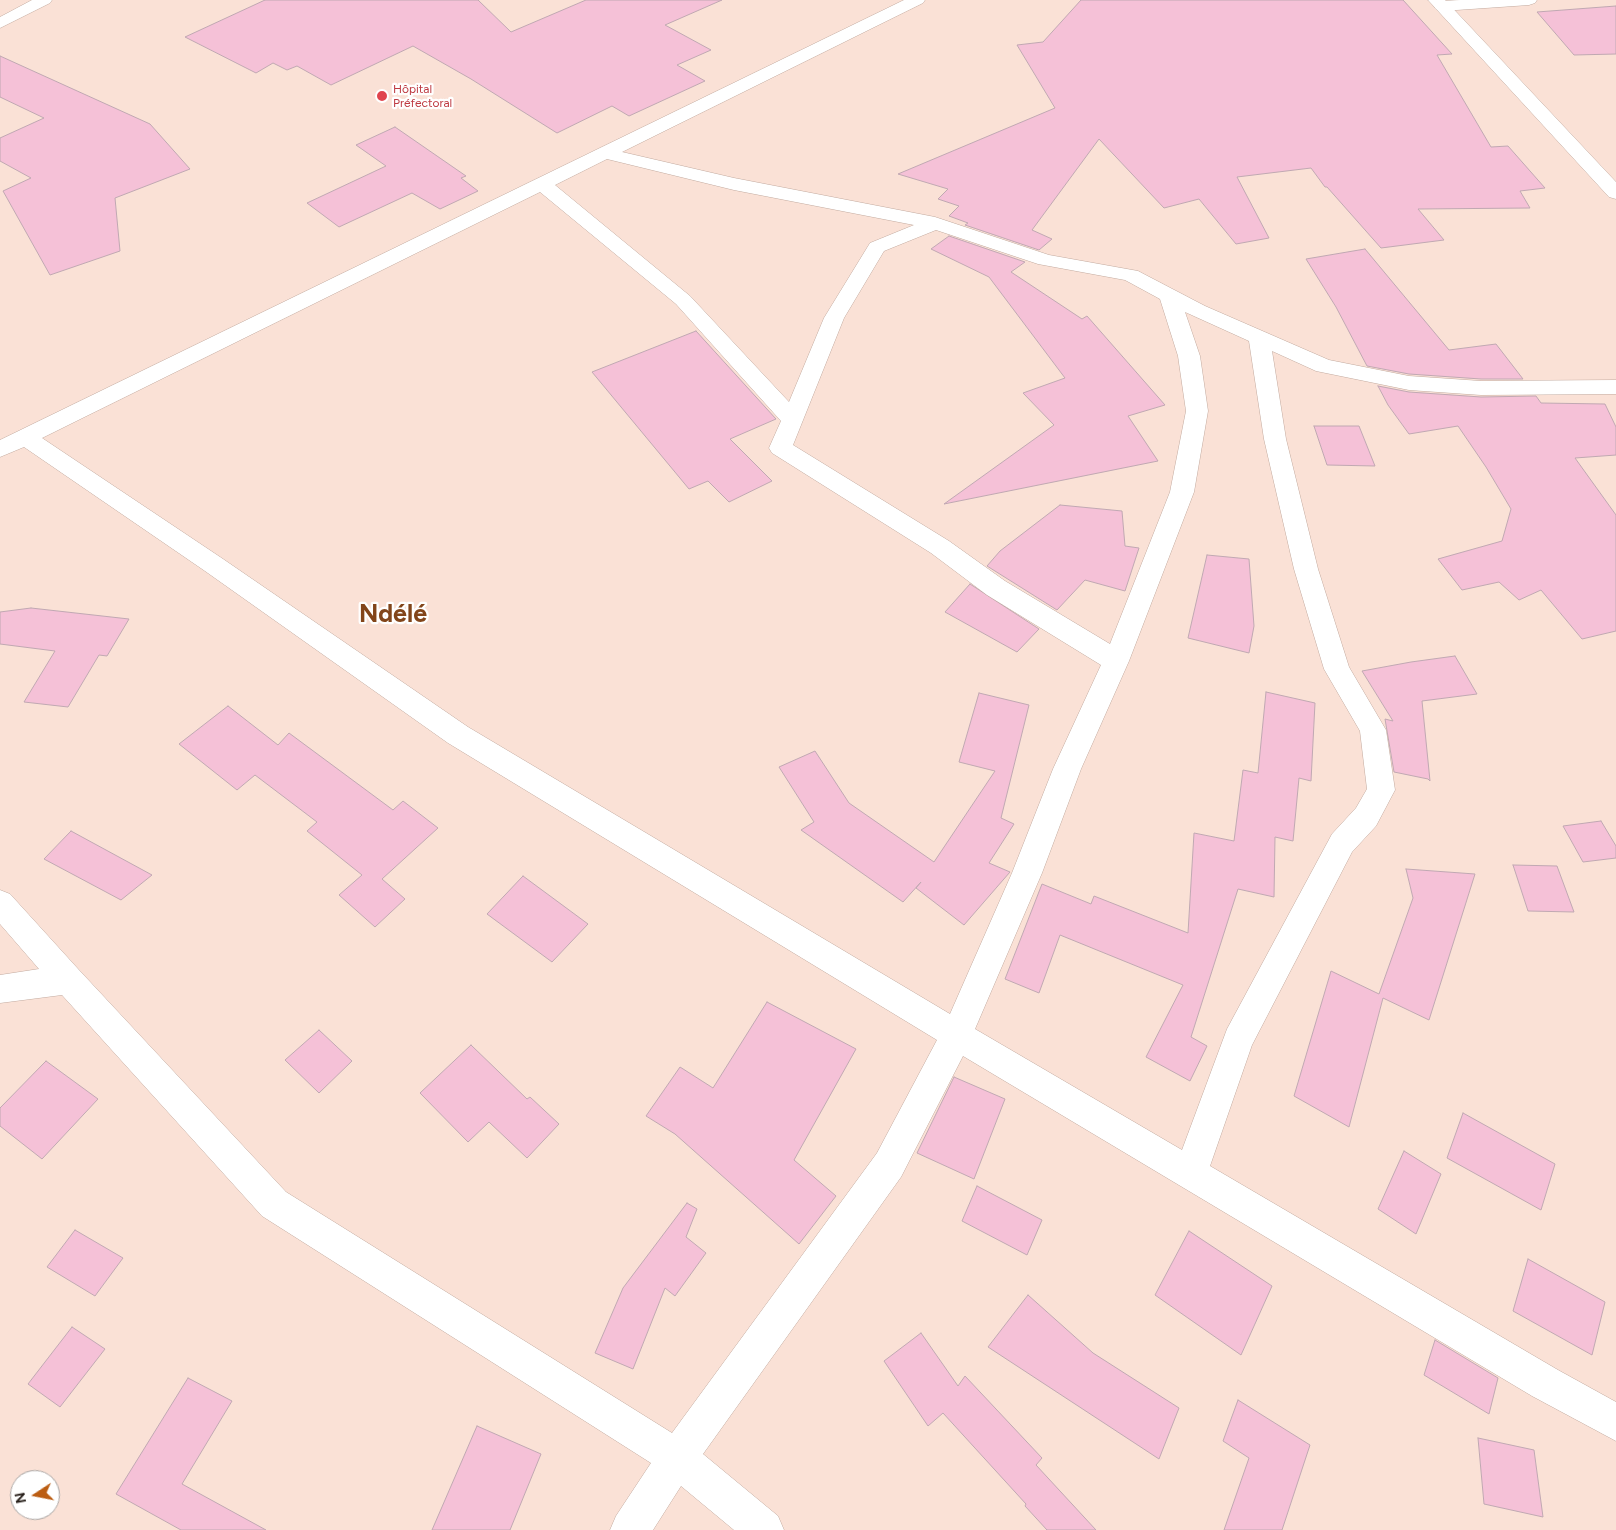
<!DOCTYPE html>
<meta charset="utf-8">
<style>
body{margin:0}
#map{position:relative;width:1616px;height:1530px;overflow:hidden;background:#fae1d6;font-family:Figtree,sans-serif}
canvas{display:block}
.north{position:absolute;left:10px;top:1470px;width:50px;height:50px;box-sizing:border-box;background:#fff;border:1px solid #a9a5a3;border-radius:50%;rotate:259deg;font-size:14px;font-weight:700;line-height:20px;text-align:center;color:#271f1a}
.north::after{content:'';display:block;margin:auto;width:18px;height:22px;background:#bb5d12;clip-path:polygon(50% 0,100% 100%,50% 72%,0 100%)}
</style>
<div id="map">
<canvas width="1616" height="1530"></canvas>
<div class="north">N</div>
</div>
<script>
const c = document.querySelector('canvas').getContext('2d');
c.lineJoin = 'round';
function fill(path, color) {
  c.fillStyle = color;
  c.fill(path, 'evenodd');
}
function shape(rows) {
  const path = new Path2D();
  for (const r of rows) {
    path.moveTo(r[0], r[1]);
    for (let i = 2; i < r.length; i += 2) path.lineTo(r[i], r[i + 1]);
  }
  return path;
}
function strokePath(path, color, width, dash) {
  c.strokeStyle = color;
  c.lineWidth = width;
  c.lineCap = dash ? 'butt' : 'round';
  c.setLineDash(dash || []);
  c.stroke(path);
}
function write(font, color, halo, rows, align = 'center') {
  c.font = font + ' Figtree,sans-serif';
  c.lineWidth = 4.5;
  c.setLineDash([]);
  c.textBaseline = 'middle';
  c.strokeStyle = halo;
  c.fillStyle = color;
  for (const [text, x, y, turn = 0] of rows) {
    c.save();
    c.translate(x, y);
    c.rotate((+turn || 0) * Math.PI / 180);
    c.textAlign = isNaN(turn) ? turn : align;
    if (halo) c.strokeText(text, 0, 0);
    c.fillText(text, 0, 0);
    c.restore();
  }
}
const building = shape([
 [265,0,478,0,511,32,586,0,722,0,665,25,711,50,677,65,705,81,629,116,612,106,557,133,471,79,413,46,331,85,297,66,287,70,273,63,256,73,185,37,265,0],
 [1081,0,1403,0,1452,54,1437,55,1491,147,1508,146,1545,188,1520,191,1530,208,1418,209,1444,240,1381,248,1327,187,1325,187,1311,168,1237,177,1269,238,1236,244,1199,199,1164,208,1099,139,1032,230,1052,239,1039,250,965,225,968,223,949,216,959,206,938,199,948,189,898,174,1055,108,1017,45,1043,42,1081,0],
 [1616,6,1616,54,1574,55,1537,12,1616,6],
 [0,56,150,124,190,169,115,198,120,251,50,275,3,191,31,178,0,161,0,138,44,118,0,97,0,56],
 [395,127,466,176,461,178,478,191,440,209,412,193,339,227,307,203,386,166,356,145,395,127],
 [949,236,1025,262,1011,272,1082,319,1087,316,1165,405,1128,416,1158,461,944,504,1054,425,1023,393,1065,378,989,277,931,249,949,236],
 [1365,249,1449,350,1496,344,1523,379,1481,379,1409,374,1367,366,1336,307,1306,259,1365,249],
 [696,331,776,419,730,439,772,481,729,502,708,481,689,489,592,372,696,331],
 [1378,386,1409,392,1481,397,1536,396,1541,403,1605,404,1616,427,1616,455,1575,458,1616,515,1616,631,1582,639,1541,590,1519,600,1499,582,1462,590,1438,559,1502,541,1511,509,1486,467,1458,426,1409,434,1388,405,1378,386],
 [1314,426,1359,426,1375,466,1327,465,1314,426],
 [1060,505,1122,511,1125,546,1139,548,1125,591,1085,580,1057,610,987,566,1000,551,1060,505],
 [1207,555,1249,559,1254,626,1249,653,1188,638,1207,555],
 [970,584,1039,629,1017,652,945,612,970,584],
 [31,608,129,619,107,656,99,655,68,707,24,702,55,651,0,644,0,612,31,608],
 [1455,656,1477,694,1422,701,1430,781,1428,779,1394,772,1385,719,1393,721,1362,671,1411,662,1455,656],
 [1266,692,1315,703,1311,781,1299,778,1293,841,1275,837,1274,897,1238,889,1191,1037,1207,1046,1190,1081,1146,1057,1183,985,1060,935,1039,993,1005,979,1042,884,1091,904,1094,896,1188,933,1194,833,1234,841,1243,770,1258,773,1266,692],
 [979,693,1029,705,1001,818,1014,824,989,863,1010,872,964,925,916,888,921,882,903,902,801,830,814,822,779,767,815,751,849,803,934,862,995,771,959,762,979,693],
 [228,706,278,745,289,733,393,810,403,801,438,828,382,879,405,899,375,927,339,895,362,875,307,831,317,822,255,775,237,790,179,744,228,706],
 [1601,821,1616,846,1616,858,1583,862,1563,826,1601,821],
 [71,831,152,875,121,900,44,859,71,831],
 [1513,865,1557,866,1574,912,1528,911,1513,865],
 [1406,869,1475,874,1429,1020,1383,998,1349,1127,1294,1096,1331,971,1379,994,1413,898,1406,869],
 [523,876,588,924,552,962,487,914,523,876],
 [767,1002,856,1049,794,1160,836,1196,799,1244,675,1134,646,1116,680,1067,713,1088,767,1002],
 [319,1030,352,1061,319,1093,285,1060,319,1030],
 [471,1045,527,1099,530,1097,559,1124,527,1158,489,1122,468,1142,420,1093,471,1045],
 [46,1061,98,1099,42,1159,0,1126,0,1108,46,1061],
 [954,1077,1005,1099,974,1179,917,1153,954,1077],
 [1463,1113,1555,1164,1541,1210,1447,1158,1463,1113],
 [1404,1151,1441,1174,1416,1234,1378,1209,1404,1151],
 [977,1186,1042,1220,1027,1255,962,1221,977,1186],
 [687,1203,697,1209,686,1237,706,1253,675,1296,665,1288,633,1369,595,1353,623,1288,687,1203],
 [75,1230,123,1258,95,1296,47,1267,75,1230],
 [1189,1231,1272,1286,1241,1355,1155,1295,1189,1231],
 [1528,1259,1605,1302,1592,1355,1513,1311,1528,1259],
 [1028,1295,1093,1353,1179,1408,1159,1459,988,1347,1028,1295],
 [72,1327,105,1349,60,1407,28,1384,72,1327],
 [921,1333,958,1386,965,1376,1042,1458,1036,1465,1096,1530,1047,1530,1025,1506,1026,1504,943,1413,928,1426,884,1361,921,1333],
 [1435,1340,1498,1378,1489,1414,1424,1375,1435,1340],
 [188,1378,232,1401,182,1484,266,1530,181,1530,116,1494,188,1378],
 [1238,1400,1310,1445,1282,1530,1224,1530,1249,1458,1223,1441,1238,1400],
 [477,1426,541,1454,510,1530,432,1530,477,1426],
 [1478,1438,1534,1450,1543,1517,1484,1504,1478,1438]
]);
const street = shape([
 [32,0,52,0,50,3,0,28,0,17,32,0],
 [904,0,925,0,923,3,622,152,734,178,935,217,1049,255,1138,271,1205,306,1329,360,1409,376,1481,381,1616,380,1616,394,1481,395,1409,390,1316,371,1272,351,1286,439,1318,569,1349,667,1386,730,1395,790,1376,826,1352,852,1252,1045,1210,1166,1558,1370,1616,1402,1616,1441,1532,1396,963,1056,901,1177,703,1454,778,1516,784,1530,734,1530,681,1486,653,1530,610,1530,616,1516,651,1463,262,1216,62,995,0,1003,0,975,39,969,0,924,0,890,10,894,79,970,286,1192,672,1433,877,1153,937,1040,448,743,205,571,24,447,0,457,0,440,904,0],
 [607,159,734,190,914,225,870,243,824,318,789,402,690,296,555,185,607,159],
 [540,192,676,304,781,421,769,448,772,453,931,553,987,595,1101,665,1053,769,1012,873,950,1014,468,727,223,559,42,438,540,192],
 [936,230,1038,264,1125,280,1160,299,1178,356,1186,411,1170,492,1110,644,1005,581,949,541,793,445,844,318,884,251,936,230],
 [1185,312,1249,341,1264,439,1294,569,1324,669,1360,731,1367,789,1356,808,1332,834,1227,1029,1182,1150,975,1029,1042,873,1081,769,1129,661,1194,492,1208,411,1200,356,1185,312],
 [1460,0,1537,0,1535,3,1529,5,1442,11,1436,9,1434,6,1436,3,1442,1,1460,0]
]);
const secondary = shape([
 [1428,0,1445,0,1616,182,1616,199,1609,197,1428,0]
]);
const markers = [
 [382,96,6,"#e0444e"]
];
const farHealthnames = [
 ["Hôpital",393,89],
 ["Préfectoral",393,103]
];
const townNames = [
 ["Ndélé",393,615]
];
fill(building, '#f5c1d7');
strokePath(building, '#c0a8b2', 1);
strokePath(street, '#c2aa9f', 1);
strokePath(secondary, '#c2aa9f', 1);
fill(street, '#fff');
fill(secondary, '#fff');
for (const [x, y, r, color] of markers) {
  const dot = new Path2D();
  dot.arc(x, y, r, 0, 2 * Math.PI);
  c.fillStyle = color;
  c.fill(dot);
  strokePath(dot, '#fff', 2);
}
write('12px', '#be3a42', '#fff', farHealthnames, 'left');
write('bold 25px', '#82451a', '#fff', townNames);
</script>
